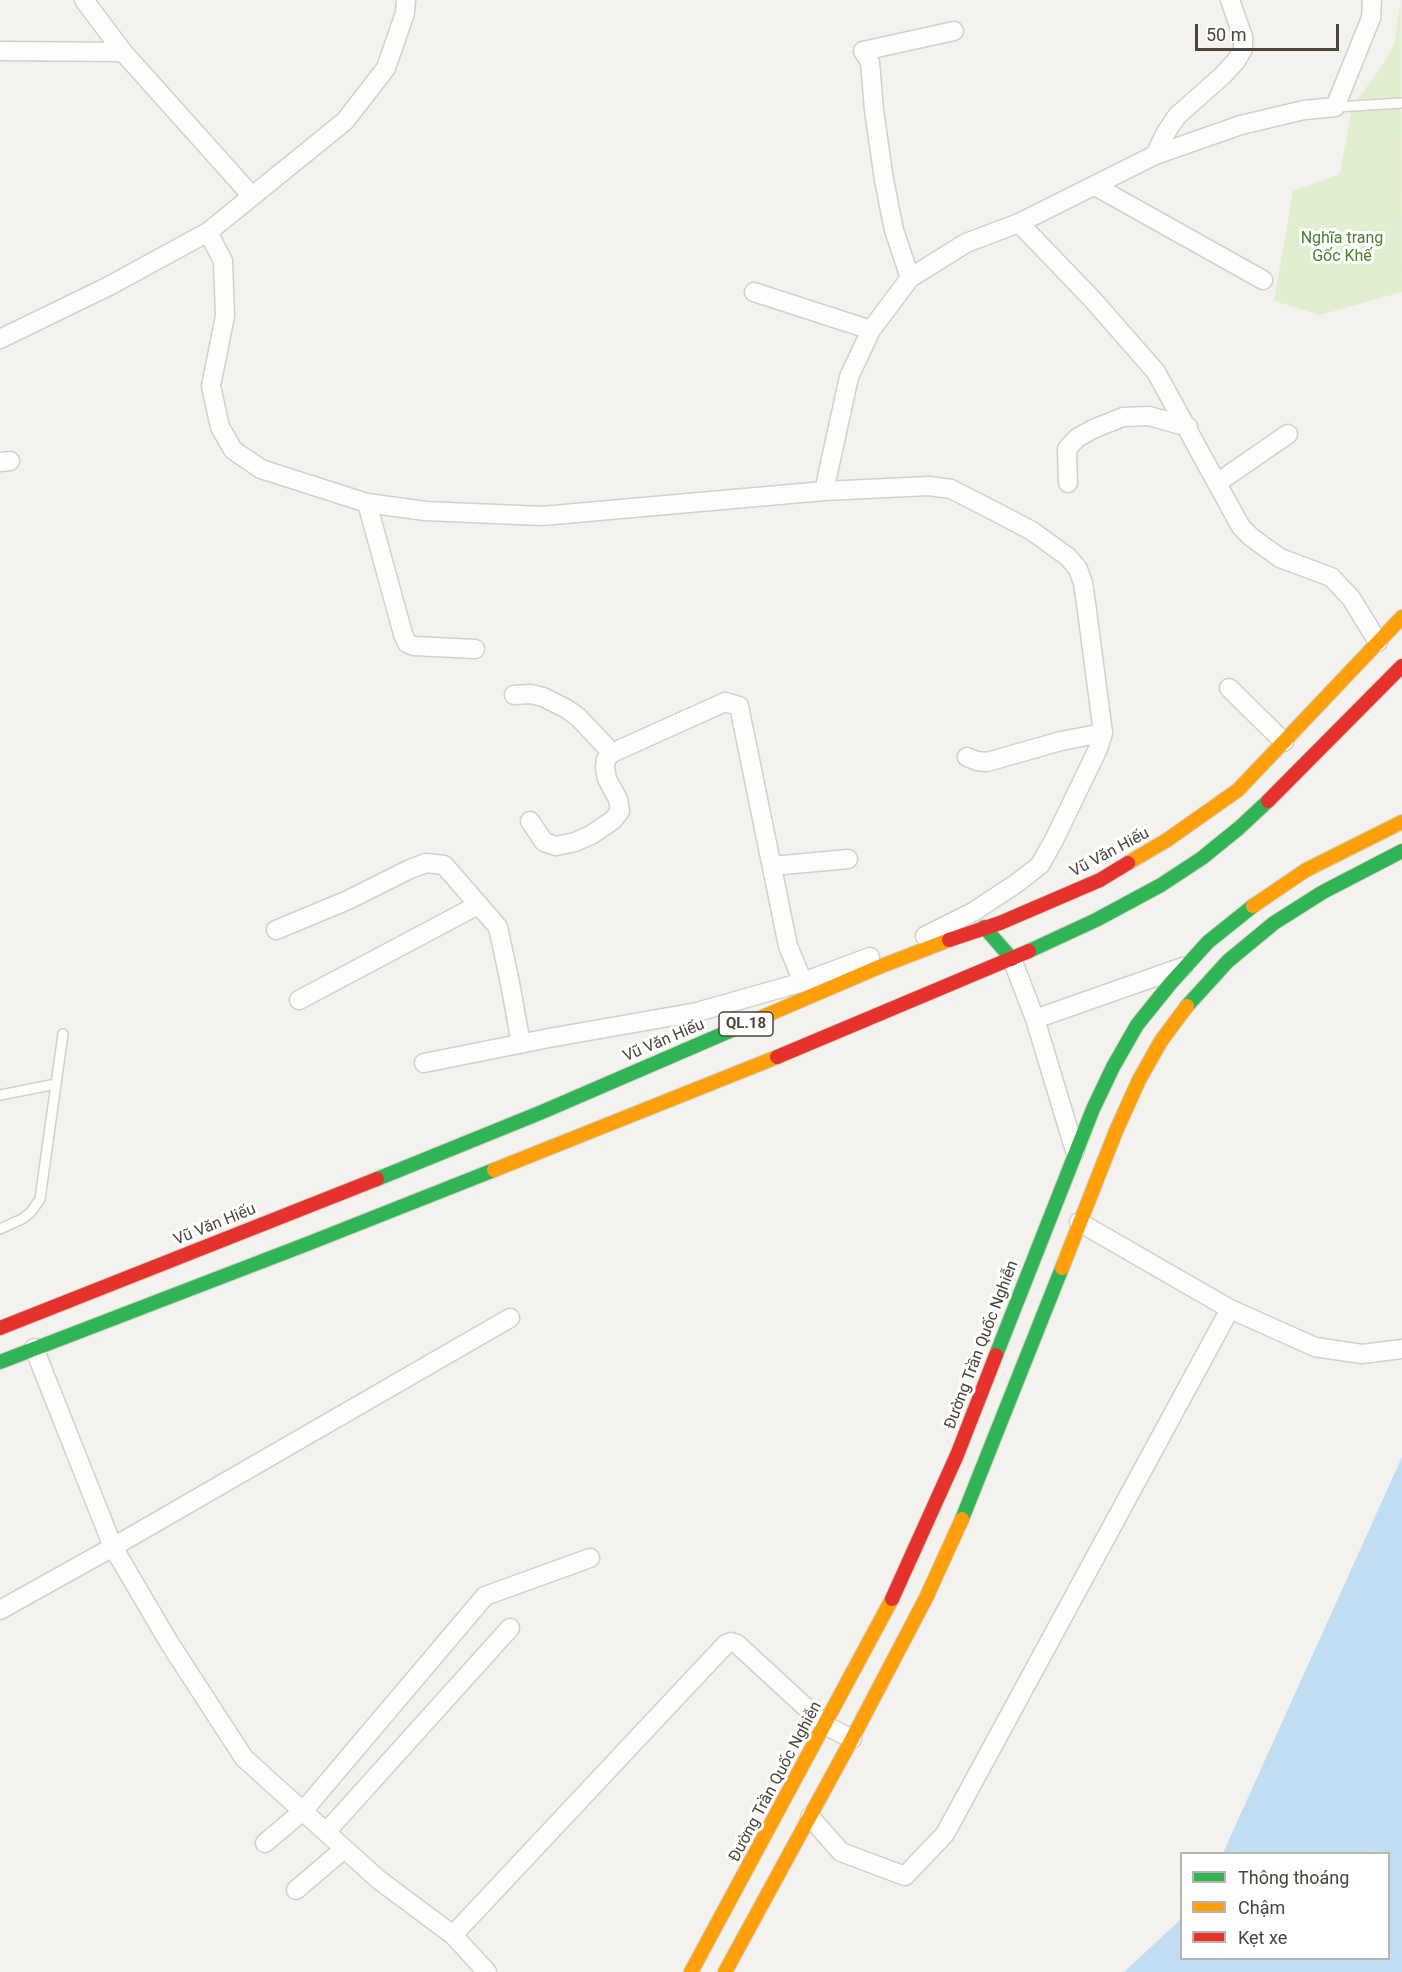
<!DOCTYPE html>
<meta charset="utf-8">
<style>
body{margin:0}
#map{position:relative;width:1402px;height:1972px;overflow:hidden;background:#f4f2ee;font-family:Roboto,sans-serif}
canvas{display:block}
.legend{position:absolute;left:1180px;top:1852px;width:210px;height:108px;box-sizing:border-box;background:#fff;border:2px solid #b7b4b0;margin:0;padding:8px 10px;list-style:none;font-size:18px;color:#4b4439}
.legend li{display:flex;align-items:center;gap:12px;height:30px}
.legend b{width:30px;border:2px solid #b7b4b0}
.scale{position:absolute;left:1195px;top:24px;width:144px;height:27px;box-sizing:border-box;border:3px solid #4b4439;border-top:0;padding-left:8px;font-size:18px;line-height:21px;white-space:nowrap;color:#4b4439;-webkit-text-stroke:4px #fff;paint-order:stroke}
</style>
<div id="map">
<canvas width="1402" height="1972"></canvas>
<ul class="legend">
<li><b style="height:8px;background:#30b455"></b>Thông thoáng</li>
<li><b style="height:8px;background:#ff9f0a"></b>Chậm</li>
<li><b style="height:8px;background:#e5322d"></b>Kẹt xe</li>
</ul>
<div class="scale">50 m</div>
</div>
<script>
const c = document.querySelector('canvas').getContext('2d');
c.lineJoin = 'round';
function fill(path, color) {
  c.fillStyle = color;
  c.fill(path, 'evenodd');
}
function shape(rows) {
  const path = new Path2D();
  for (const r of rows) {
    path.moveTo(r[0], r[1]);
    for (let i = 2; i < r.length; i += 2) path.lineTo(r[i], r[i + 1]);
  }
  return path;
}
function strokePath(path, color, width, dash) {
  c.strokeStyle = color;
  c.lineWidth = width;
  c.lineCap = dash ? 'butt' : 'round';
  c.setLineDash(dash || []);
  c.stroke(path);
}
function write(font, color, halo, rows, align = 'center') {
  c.font = font + ' Roboto,sans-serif';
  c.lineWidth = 6;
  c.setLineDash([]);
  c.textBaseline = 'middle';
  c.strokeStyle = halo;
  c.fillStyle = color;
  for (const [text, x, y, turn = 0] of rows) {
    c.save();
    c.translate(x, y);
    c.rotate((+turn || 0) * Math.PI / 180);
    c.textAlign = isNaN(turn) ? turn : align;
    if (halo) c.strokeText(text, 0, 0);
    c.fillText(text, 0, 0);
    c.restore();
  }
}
const green = shape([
 [1401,0,1402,292,1320,315,1274,301,1293,191,1340,174,1352,107,1382,66,1394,45]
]);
const water = shape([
 [1402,1457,1402,1972,1124,1972,1181,1919,1182,1958,1388,1958,1388,1854,1223,1853]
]);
const lane = shape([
 [1335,107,1402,103],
 [0,1095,56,1084],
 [0,1229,22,1219,31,1212,40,1199,63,1034]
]);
const street = shape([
 [84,0,123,52,251,195],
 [0,51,123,52],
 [1155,155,1165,134,1177,116,1222,76,1236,61,1243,49,1243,37,1230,0],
 [1095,186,1263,280],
 [1019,223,1093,300,1156,372,1241,527,1251,537,1280,558,1331,577,1351,598,1378,642],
 [208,232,223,261,225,316,211,386,220,427,233,450,261,469,367,503,425,511,542,516,824,491,929,486,951,489,996,512,1032,531,1068,557,1078,569,1083,583,1086,603,1103,733,1098,749,1054,840,1040,865,1017,883,973,912,925,936],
 [910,278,894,230,884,180,874,110,870,62,863,51,954,31],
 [754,292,871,330],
 [0,339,109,286,208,232,345,121,386,68,405,13,406,0],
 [0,462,10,461],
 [1068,483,1067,449,1077,438,1093,429,1123,417,1149,416,1188,427],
 [1217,483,1288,434],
 [824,491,849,377,871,330,910,278,966,243,1019,223,1155,155,1241,125,1304,110,1335,107,1371,18,1372,0],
 [367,503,403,634,407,643,414,646,475,649],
 [1229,688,1284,742],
 [514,695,531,694,543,697,567,709,578,717,612,753],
 [967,757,977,761,987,762,1061,741,1103,733],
 [530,821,544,842,556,846,575,842,591,835,613,820,620,811,618,799,607,779,605,768,606,759,612,753,725,702,739,706,788,946,803,982],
 [772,866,848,859],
 [276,930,348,900,410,869,426,863,444,865,498,927,510,983,521,1044],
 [1012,959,1035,1019,1075,1151],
 [299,1000,478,905],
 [1035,1019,1183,967],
 [424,1063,549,1038,697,1012,803,982,870,957],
 [1079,1222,1230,1309,1315,1347,1362,1354,1402,1349],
 [34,1348,113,1547,170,1644,244,1758,379,1880,453,1935,487,1972],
 [0,1610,113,1547,510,1318],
 [810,1817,841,1852,905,1876,945,1834,1230,1309],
 [327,1831,510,1628],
 [265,1843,304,1810,485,1596,590,1558],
 [296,1890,344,1849],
 [453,1935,726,1644,731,1642,737,1644,825,1725,852,1739]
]);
const fast = shape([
 [984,927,1012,959],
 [1029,951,1096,920,1161,885,1202,858,1239,828,1268,801],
 [1187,1006,1228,961,1274,923,1323,892,1402,851],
 [377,1179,542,1112,732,1030],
 [996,1355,1093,1109,1113,1067,1137,1025,1170,984,1208,942,1253,906],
 [0,1362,307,1244,494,1170],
 [962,1519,1062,1268]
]);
const slow = shape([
 [1128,863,1167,840,1238,790,1402,617],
 [1253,906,1306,870,1402,822],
 [732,1030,879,967,949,940],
 [494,1170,777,1057],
 [1062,1268,1116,1131,1139,1080,1161,1041,1187,1006],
 [691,1972,892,1599],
 [725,1972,852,1739,926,1598,962,1519]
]);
const jam = shape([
 [1268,801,1402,666],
 [949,940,1000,923,1100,880,1128,863],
 [777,1057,1029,951],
 [0,1328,377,1179],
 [892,1599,957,1455,996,1355]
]);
const shields = [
 [746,1024,54]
];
const shieldNames = [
 ["QL.18",746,1024]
];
const parkNames = [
 ["Nghĩa trang",1342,239],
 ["Gốc Khế",1342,257]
];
const streetNames = [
 ["Vũ Văn Hiếu",1110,853,-28],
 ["Vũ Văn Hiếu",664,1041,-23],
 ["Vũ Văn Hiếu",215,1225,-22],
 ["Đường Trần Quốc Nghiễn",982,1345,-69],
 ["Đường Trần Quốc Nghiễn",776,1782,-62]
];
fill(green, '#e1eecf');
fill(water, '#c0ddf1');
strokePath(lane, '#d2d0cb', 12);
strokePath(street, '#d2d0cb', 21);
strokePath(fast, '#d3cfc5', 16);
strokePath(slow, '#d3cfc5', 16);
strokePath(jam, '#d3cfc5', 16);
strokePath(lane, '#fdfdfc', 9);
strokePath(street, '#fdfdfc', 18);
strokePath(fast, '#30b455', 14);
strokePath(slow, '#ff9f0a', 14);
strokePath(jam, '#e5322d', 14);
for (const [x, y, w] of shields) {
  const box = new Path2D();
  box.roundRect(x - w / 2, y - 12, w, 24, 4.5);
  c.fillStyle = '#fff';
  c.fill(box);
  strokePath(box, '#4b4439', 1.5);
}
write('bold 15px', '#4b4439', null, shieldNames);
write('16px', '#4a7f2a', '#fff', parkNames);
write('16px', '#4b4439', '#fff', streetNames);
</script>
